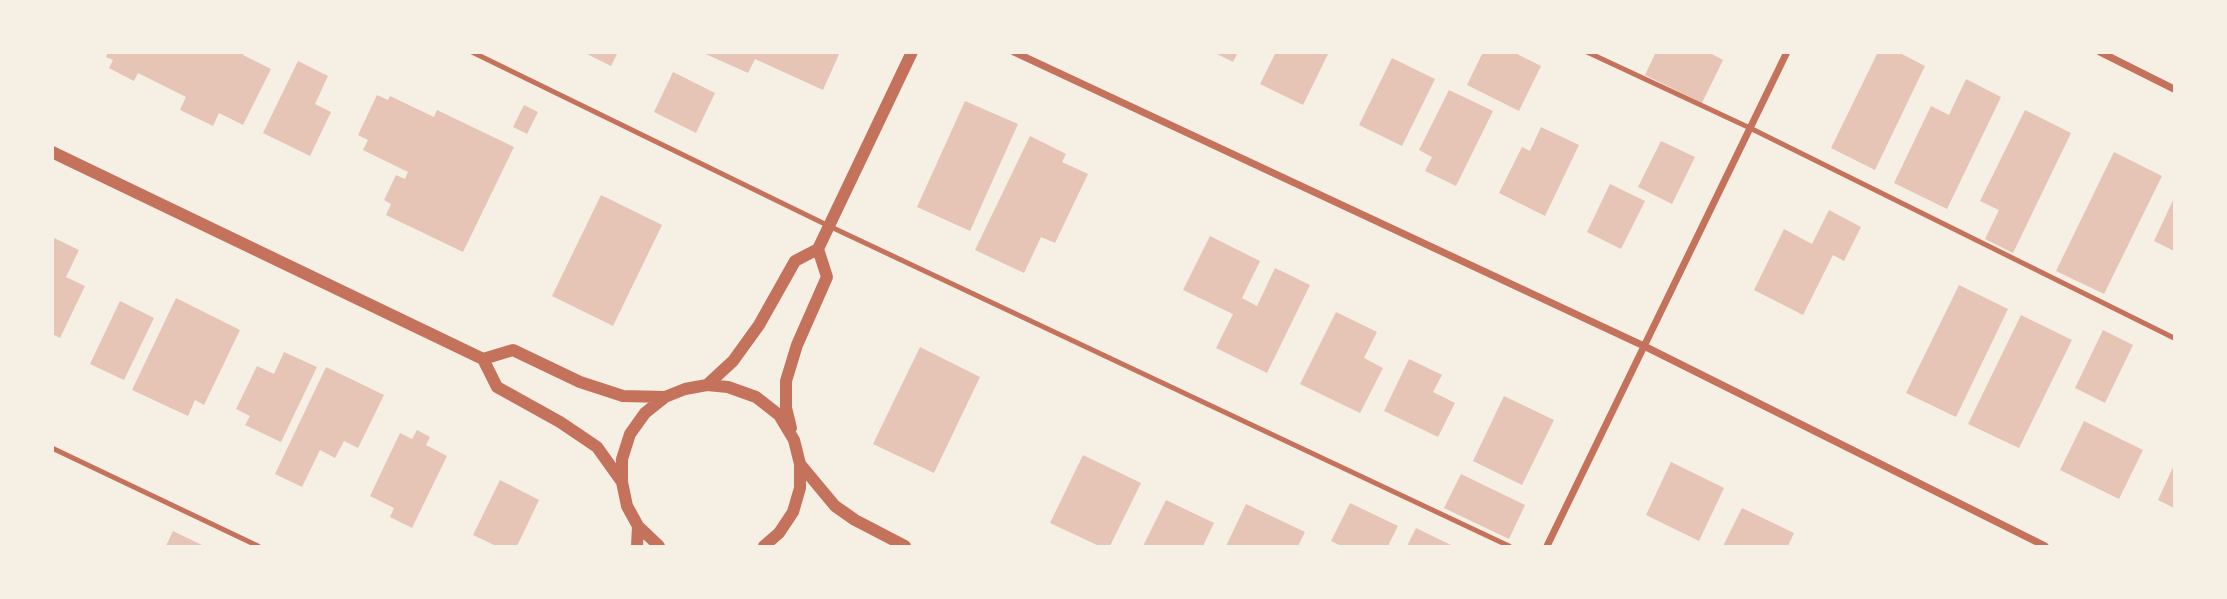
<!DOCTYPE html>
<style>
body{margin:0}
#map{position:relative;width:2227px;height:599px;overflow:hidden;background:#f6efe4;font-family:"Alegreya Sans",sans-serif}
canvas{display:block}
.frame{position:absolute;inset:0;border:54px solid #f6efe4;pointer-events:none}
</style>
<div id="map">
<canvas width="2227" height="599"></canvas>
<div class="frame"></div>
</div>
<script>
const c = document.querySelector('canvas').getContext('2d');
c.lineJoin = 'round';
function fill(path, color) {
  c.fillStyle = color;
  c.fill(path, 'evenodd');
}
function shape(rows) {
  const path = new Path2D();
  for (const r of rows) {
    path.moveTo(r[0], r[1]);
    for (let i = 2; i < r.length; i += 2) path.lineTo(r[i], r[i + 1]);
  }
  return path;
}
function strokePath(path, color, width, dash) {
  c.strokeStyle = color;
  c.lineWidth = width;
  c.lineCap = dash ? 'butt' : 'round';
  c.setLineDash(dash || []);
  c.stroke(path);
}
const building = shape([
 [108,52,245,52,243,55,271,69,243,125,219,113,213,126,180,110,186,97,138,73,134,81,109,68,113,60,106,57],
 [583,52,618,52,611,66],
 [701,52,840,52,823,90,755,59,748,73],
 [1213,52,1238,52,1233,62],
 [1276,52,1328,54,1303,105,1260,84],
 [1483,52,1513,52,1541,66,1519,111,1467,85],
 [1656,52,1708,52,1723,60,1702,103,1645,75],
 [1878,52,1898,52,1925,66,1875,170,1831,148],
 [1392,58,1435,79,1402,146,1359,125],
 [298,61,328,76,315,104,331,112,310,156,263,133],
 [673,72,715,93,696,133,654,112],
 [1966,79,2001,97,1947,209,1894,183,1931,106,1949,115],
 [1449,90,1493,111,1456,186,1425,171,1432,157,1419,150],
 [377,95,388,100,390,96,434,117,437,110,514,147,463,252,386,215,391,204,384,200,396,175,405,179,408,172,363,150,368,140,358,135],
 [965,101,1018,124,970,231,917,207],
 [524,105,538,112,527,134,513,127],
 [2025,110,2071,133,2013,253,1985,239,1999,210,1980,201],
 [1541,127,1579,145,1545,216,1499,193,1522,147,1530,151],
 [1030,136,1066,154,1062,162,1088,174,1055,243,1041,237,1024,273,975,250],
 [1661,141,1695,157,1672,204,1638,187],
 [2114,152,2162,176,2104,294,2056,271],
 [1610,184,1645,201,1621,249,1587,232],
 [601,195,662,225,613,326,552,296],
 [2174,198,2174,251,2154,241],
 [1829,210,1861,227,1844,261,1833,255,1803,315,1754,290,1784,229,1812,244],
 [1210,236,1260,261,1242,298,1257,306,1275,268,1310,285,1267,373,1216,348,1233,314,1183,290],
 [52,237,79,250,66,277,85,286,60,338,52,334],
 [1959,285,2008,309,1956,417,1906,393],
 [176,298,240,330,204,405,195,400,188,416,132,390],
 [120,301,154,318,124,380,90,364],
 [1336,312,1377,332,1364,358,1383,368,1360,413,1300,384],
 [2021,315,2072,340,2019,448,1968,424],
 [2103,330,2133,345,2105,403,2075,388],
 [920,347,980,377,934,473,873,444],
 [284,352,317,367,281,442,245,425,250,416,236,409,257,366,274,374],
 [1409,359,1442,375,1433,392,1455,403,1438,437,1384,411],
 [326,367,384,395,358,448,344,441,335,458,320,450,302,487,275,474],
 [1504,396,1554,420,1522,485,1473,461],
 [2084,421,2143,450,2119,499,2060,470],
 [417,430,430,437,426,445,447,456,412,528,390,517,394,508,370,496,400,433,412,439],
 [1083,455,1141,483,1110,546,1099,546,1050,523],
 [1671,462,1724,488,1699,541,1646,515],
 [2174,465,2174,508,2158,500],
 [1461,474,1525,505,1509,539,1444,508],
 [500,480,539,500,517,546,496,546,473,535],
 [1166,500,1214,523,1203,546,1143,546],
 [1350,503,1398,526,1388,546,1341,546,1331,541],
 [1246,504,1305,532,1298,546,1226,546],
 [1742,508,1794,533,1788,546,1723,546],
 [1416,528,1453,546,1407,546],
 [173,531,204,546,166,546]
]);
const service = shape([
 [472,52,829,226,1509,546],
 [1587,52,1750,128,2174,338],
 [52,448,258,546]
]);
const minor = shape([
 [1014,52,1644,346,2045,546],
 [2100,52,2174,89],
 [1547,546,1787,52]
]);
const tertiary = shape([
 [52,152,483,359,497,387,560,422,597,447,622,482],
 [483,359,513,350,580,382,623,396,665,397],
 [707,385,733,361,759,325,795,261,818,249,912,52],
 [791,428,786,408,786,381,797,345,827,277,818,249],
 [800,464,835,506,855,520,905,546],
 [637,546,638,526],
 [659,546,638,526,627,506,622,482,622,459,630,434,645,413,665,397,685,389,707,385,728,387,756,397,779,415,794,440,800,464,800,488,793,512,779,533,764,546]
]);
fill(building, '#e6c5b7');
strokePath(service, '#c5725c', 5);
strokePath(minor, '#c5725c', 7);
strokePath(tertiary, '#c5725c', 12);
</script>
